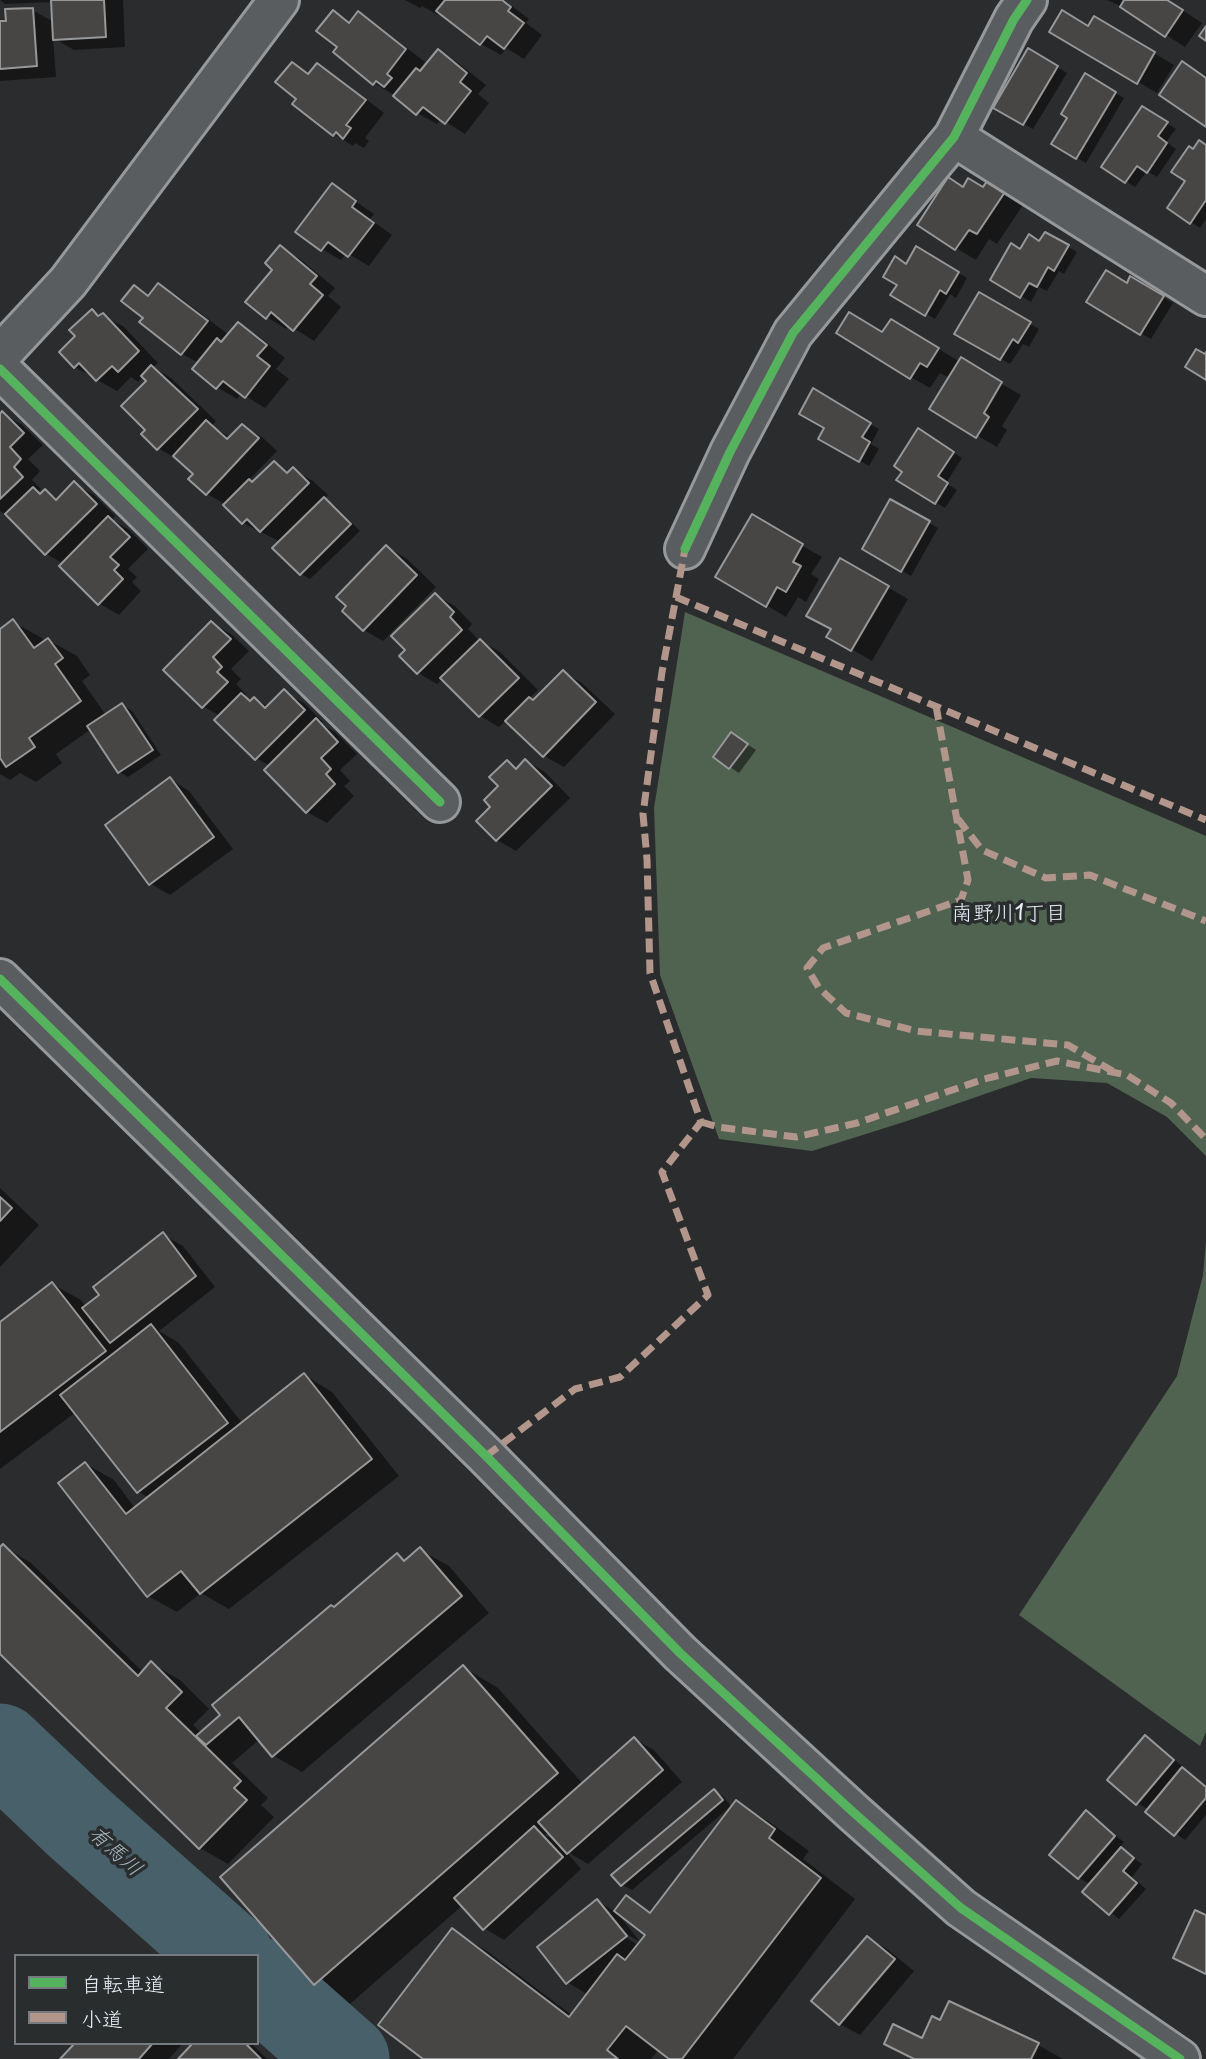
<!DOCTYPE html>
<meta charset="utf-8">
<style>
body{margin:0}
#map{position:relative;width:1206px;height:2059px;overflow:hidden;background:#2b2c2d;font-family:"Playpen Sans","Klee One",sans-serif}
canvas{display:block}
.legend{position:absolute;left:14px;top:1954px;width:245px;height:91px;box-sizing:border-box;background:#2a2d2e;border:2px solid #767b7f;margin:0;padding:9px 12px;list-style:none;font-size:21px;color:#e8f1f8}
.legend li{display:flex;align-items:center;gap:14px;height:35px}
.legend b{width:35px;border:2px solid #767b7f}
</style>
<div id="map">
<canvas width="1206" height="2059"></canvas>
<ul class="legend">
<li><b style="height:9px;background:#56b35d"></b>自転車道</li>
<li><b style="height:9px;background:#b2968c"></b>小道</li>
</ul>
</div>
<script>
const c = document.querySelector('canvas').getContext('2d');
c.lineJoin = 'round';
function fill(path, color) {
  c.fillStyle = color;
  c.fill(path, 'evenodd');
}
function shape(rows) {
  const path = new Path2D();
  for (const r of rows) {
    path.moveTo(r[0], r[1]);
    for (let i = 2; i < r.length; i += 2) path.lineTo(r[i], r[i + 1]);
  }
  return path;
}
function strokePath(path, color, width, dash) {
  c.strokeStyle = color;
  c.lineWidth = width;
  c.lineCap = dash ? 'butt' : 'round';
  c.setLineDash(dash || []);
  c.stroke(path);
}
function write(font, color, halo, rows, align = 'center') {
  c.font = font + ' "Playpen Sans","Klee One",sans-serif';
  c.lineWidth = 7;
  c.setLineDash([]);
  c.textBaseline = 'middle';
  c.strokeStyle = halo;
  c.fillStyle = color;
  for (const [text, x, y, turn = 0] of rows) {
    c.save();
    c.translate(x, y);
    c.rotate((+turn || 0) * Math.PI / 180);
    c.textAlign = isNaN(turn) ? turn : align;
    if (halo) c.strokeText(text, 0, 0);
    c.fillText(text, 0, 0);
    c.restore();
  }
}
const green = shape([
 [685,612,1206,836,1206,1156,1167,1117,1107,1083,1031,1078,907,1121,812,1151,719,1139,660,975,654,808],
 [1206,1241,1206,1732,1200,1746,1019,1615,1177,1376,1203,1275]
]);
const shadow = shape([
 [0,0,123,0,125,47,74,50,53,38,56,77,0,81,0,23,8,22,32,10,54,22,53,2,5,4],
 [405,0,504,0,529,19,526,23,542,35,524,59,506,48,501,55,481,44,440,12,438,15,422,6,420,8],
 [1107,0,1167,0,1202,23,1185,47,1123,7],
 [333,12,351,23,358,13,377,25,425,62,418,71,421,73,438,52,458,63,486,85,478,94,489,103,465,134,441,119,437,124,417,113,394,95,374,83,339,47],
 [1094,18,1174,65,1157,93,1052,31,1089,28],
 [1029,50,1067,73,1033,129,995,107],
 [292,64,310,74,317,65,336,76,384,113,365,138,369,141,364,148,355,143,353,146,334,134,298,98],
 [1085,75,1124,98,1086,163,1054,144,1070,117],
 [1152,114,1176,129,1166,142,1176,149,1157,177,1147,171,1135,187,1103,166],
 [1206,146,1206,219,1200,228,1191,222,1188,181,1194,151],
 [988,184,1023,205,997,244,989,239,976,260,956,248,964,188,985,189],
 [333,186,374,214,370,219,392,235,369,266,347,253,341,260,322,249],
 [1046,234,1077,252,1064,274,1059,271,1047,291,1039,287,1031,302,992,279,1040,243],
 [280,248,300,259,335,288,328,296,341,307,314,341,289,325,286,329,267,317],
 [917,249,967,278,956,298,950,294,935,319,893,294],
 [1131,278,1173,303,1151,339,1088,302,1127,285],
 [159,285,178,296,229,335,238,324,257,335,285,358,276,369,289,379,265,408,241,393,237,399,217,387,199,363,182,354,141,322,146,317,134,287,149,296],
 [980,294,1039,329,1029,347,1023,344,1010,364,957,333],
 [92,311,123,326,158,363,153,367,171,378,216,421,212,426,231,438,243,426,262,437,277,451,248,481,253,484,274,463,290,473,294,470,313,481,328,495,324,499,334,505,360,531,310,579,301,574,281,542,243,523,225,504,207,494,195,474,178,460,158,448,148,430,148,380,144,376,138,382,131,377,117,391,75,367,78,337],
 [911,332,960,362,961,360,1021,395,1002,426,1007,430,997,447,932,409,950,378,940,373,930,388,911,377,883,334],
 [814,391,879,429,871,444,879,449,869,466,821,438,826,428],
 [3,414,22,425,43,445,28,459,40,471,32,480,41,489,38,492,42,494,45,491,59,499,75,484,94,495,115,516,112,520,128,529,148,549,128,569,137,577,132,582,141,591,119,615,100,604,61,566,64,564,46,554,10,517,0,511,0,416],
 [927,436,962,458,946,483,957,490,945,508,899,480],
 [891,501,938,528,911,576,864,549],
 [752,517,822,557,811,574,819,579,806,602,798,597,786,617,717,576],
 [386,547,406,558,436,587,383,641,364,630],
 [840,560,908,599,872,661,829,636,833,629],
 [435,595,455,606,472,624,468,629,479,640,500,652,538,690,528,699,534,702,563,672,582,683,615,714,564,767,544,756,506,720,499,727,480,716,443,679,437,684,418,673],
 [13,622,42,638,45,642,48,640,77,656,90,675,82,681,106,715,122,705,132,711,161,755,128,777,119,772,91,729,56,754,62,763,36,782,20,773,10,780,0,774,0,631],
 [212,623,231,634,249,651,231,669,241,679,236,684,246,694,244,697,252,701,255,699,269,707,284,692,304,703,323,722,321,724,335,732,357,754,340,770,350,781,344,786,354,796,327,823,307,812,270,766,256,758,220,716,203,706],
 [741,740,756,750,739,773,730,767],
 [526,761,545,772,570,798,516,851,497,840,493,807,507,762,519,769],
 [170,779,189,791,233,849,170,895,151,884,108,825],
 [0,1188,39,1225,0,1267],
 [163,1235,183,1246,215,1287,159,1331,179,1343,243,1424,304,1375,332,1392,399,1476,229,1609,201,1593,177,1612,148,1596,60,1484,86,1464,114,1480,135,1508,149,1498,139,1492,76,1412,0,1469,0,1324,52,1284,81,1300,86,1307,101,1296],
 [3,1546,31,1563,143,1672,152,1664,180,1680,209,1709,193,1725,202,1733,335,1608,397,1555,406,1561,420,1550,449,1566,489,1613,302,1772,274,1756,260,1739,232,1763,268,1798,261,1805,274,1817,228,1864,200,1848,0,1652,0,1549],
 [463,1667,498,1688,583,1784,634,1739,654,1750,682,1782,588,1864,566,1851,581,1869,504,1940,484,1928,463,1905,350,2004,315,1984],
 [549,1831,558,1842,545,1835],
 [1145,1737,1182,1766,1180,1768,1206,1787,1206,1815,1185,1840,1147,1812,1149,1810,1137,1803],
 [714,1791,723,1796,731,1806,632,1890,622,1885,614,1875],
 [736,1802,771,1823,809,1851,803,1859,855,1899,733,2059,672,2059,659,2049,651,2059,426,2059,452,1931,487,1951,573,2016,589,1995,567,1982,598,1901,615,1912,626,1898,652,1913],
 [618,1914,647,1935,641,1943],
 [620,1930,640,1942,640,1946,618,1933],
 [1086,1813,1124,1842,1119,1848,1142,1864,1132,1877,1146,1889,1119,1919,1085,1892,1091,1885,1079,1878,1051,1855],
 [868,1938,887,1949,914,1971,860,2035,840,2024],
 [950,2003,1038,2045,1063,2059,914,2059,886,2043,923,2040,941,2022],
 [77,2043,183,2043,169,2059,62,2059],
 [196,2043,251,2043,267,2059,180,2059]
]);
const river = shape([
 [0,1748,79,1823,229,1956],
 [257,1981,345,2059]
]);
const building = shape([
 [51,0,104,0,106,37,53,40,51,0],
 [445,0,502,0,511,7,508,11,524,23,504,49,487,36,480,45,436,11,445,0],
 [1124,0,1167,0,1183,10,1165,37,1120,7,1124,0],
 [33,8,37,66,0,69,0,21,6,21,5,9,33,8],
 [333,10,349,23,358,11,406,49,387,74,392,78,384,87,376,81,373,85,333,52,337,47,316,31,333,10],
 [1062,10,1088,26,1094,16,1155,52,1137,84,1049,32,1062,10],
 [1206,26,1206,41,1199,36,1206,26],
 [1028,48,1058,66,1023,125,993,108,1028,48],
 [438,49,467,73,460,82,471,91,445,124,423,107,416,115,393,96,416,68,420,71,438,49],
 [1182,61,1206,78,1206,127,1159,95,1182,61],
 [292,62,308,74,317,63,366,100,346,125,351,128,343,139,336,132,333,136,292,104,296,99,275,82,292,62],
 [1085,73,1116,92,1076,159,1051,144,1067,118,1061,114,1085,73],
 [1142,106,1168,122,1158,136,1167,143,1147,173,1137,166,1125,183,1101,167,1142,106],
 [1199,140,1206,145,1206,200,1190,224,1167,208,1185,181,1171,172,1189,146,1193,149,1199,140],
 [948,177,963,187,968,178,983,187,987,181,1005,192,977,234,969,230,955,250,917,225,948,177],
 [332,183,356,201,352,207,374,223,348,257,328,242,321,251,295,232,332,183],
 [1045,232,1069,245,1054,271,1048,267,1037,287,1029,283,1020,298,990,280,1011,243,1020,249,1029,234,1039,241,1045,232],
 [280,245,317,276,310,284,323,295,293,331,271,312,266,319,245,302,272,270,265,263,280,245],
 [916,246,959,272,946,294,940,290,925,316,890,295,897,285,883,277,895,256,906,264,916,246],
 [1106,270,1127,283,1130,276,1164,296,1140,335,1086,302,1106,270],
 [158,283,208,321,181,355,139,322,143,318,121,301,134,285,148,296,158,283],
 [979,292,1031,322,1018,343,1013,339,1000,360,954,334,979,292],
 [92,309,98,316,103,313,139,351,118,372,112,366,96,381,79,363,74,368,59,352,75,336,69,330,92,309],
 [849,312,882,332,891,319,939,348,927,367,920,363,910,379,836,333,849,312],
 [238,322,267,345,257,356,270,366,245,398,223,381,216,389,192,369,217,338,221,342,238,322],
 [1196,349,1205,354,1206,352,1206,380,1185,367,1196,349],
 [961,357,1002,382,984,413,989,417,976,438,929,409,961,357],
 [151,365,198,409,157,450,141,434,145,430,121,406,146,381,141,376,151,365],
 [813,388,871,423,862,437,870,442,859,462,818,439,824,428,799,414,813,388],
 [2,411,24,433,10,447,21,459,14,467,23,477,0,499,0,414,2,411],
 [206,420,227,439,242,424,259,438,206,495,188,479,193,474,173,456,206,420],
 [918,428,954,452,938,476,948,483,935,504,896,480,902,472,894,466,918,428],
 [274,461,287,473,293,467,309,483,260,532,247,519,242,524,223,505,249,479,252,482,274,461],
 [74,481,97,504,45,555,5,514,33,487,40,494,45,489,56,500,74,481],
 [324,497,351,524,300,575,272,548,324,497],
 [890,499,930,521,901,572,862,549,890,499],
 [752,514,803,544,793,562,801,566,786,592,777,587,766,607,715,577,752,514],
 [108,516,130,537,110,557,119,565,114,570,123,579,98,605,59,566,108,516],
 [386,545,417,575,363,631,342,611,346,606,336,597,386,545],
 [840,558,889,586,851,651,826,637,831,629,806,616,840,558],
 [435,593,454,612,450,617,462,630,417,674,399,656,405,650,391,636,435,593],
 [13,619,34,648,48,638,63,658,55,664,81,701,29,738,35,747,6,767,0,758,0,629,13,619],
 [211,621,231,639,213,657,222,667,217,672,228,682,202,708,163,670,211,621],
 [480,639,519,678,479,717,440,678,480,639],
 [563,670,596,702,543,757,505,721,529,697,533,700,563,670],
 [284,689,305,710,255,760,214,720,241,693,250,701,254,697,265,708,284,689],
 [122,703,153,750,118,773,87,726,122,703],
 [316,718,338,742,321,758,331,769,326,774,335,784,306,813,264,770,316,718],
 [731,732,748,744,729,769,713,757,731,732],
 [525,759,552,786,496,841,476,821,490,807,484,800,498,786,489,777,507,760,516,769,525,759],
 [170,777,214,837,149,885,105,825,170,777],
 [0,1197,12,1208,0,1221,0,1197],
 [163,1232,196,1276,110,1343,82,1308,99,1295,93,1287,163,1232],
 [52,1282,106,1351,0,1432,0,1322,52,1282],
 [151,1324,228,1423,137,1493,60,1395,151,1324],
 [304,1373,372,1459,200,1594,181,1571,147,1597,58,1483,85,1462,126,1514,304,1373],
 [3,1544,138,1676,151,1661,182,1692,166,1708,241,1781,234,1788,247,1800,199,1849,0,1654,0,1547,3,1544],
 [420,1547,462,1596,272,1757,239,1717,206,1745,196,1736,220,1715,212,1705,331,1605,334,1607,397,1553,404,1561,420,1547],
 [463,1665,558,1773,314,1985,220,1877,463,1665],
 [1145,1735,1174,1760,1136,1805,1107,1780,1145,1735],
 [634,1737,663,1770,567,1854,538,1822,634,1737],
 [1182,1767,1206,1787,1206,1798,1174,1836,1145,1812,1182,1767],
 [714,1789,723,1800,621,1886,611,1875,714,1789],
 [736,1800,775,1829,769,1838,821,1878,682,2059,669,2059,626,2026,607,2050,618,2059,423,2059,378,2025,452,1928,569,2017,617,1954,625,1960,645,1935,614,1911,626,1895,650,1913,736,1800],
 [1086,1810,1115,1836,1078,1879,1049,1855,1086,1810],
 [534,1826,563,1857,483,1930,454,1898,534,1826],
 [1121,1847,1134,1858,1123,1871,1137,1883,1109,1915,1082,1892,1121,1847],
 [597,1899,627,1936,566,1984,537,1947,597,1899],
 [1195,1910,1206,1915,1206,1974,1173,1958,1195,1910],
 [867,1936,895,1959,839,2025,811,2001,867,1936],
 [949,2001,1039,2043,1031,2059,914,2059,884,2044,893,2024,922,2038,932,2016,940,2020,949,2001],
 [75,2043,153,2043,139,2059,60,2059,75,2043],
 [193,2043,245,2043,261,2059,178,2059,193,2043]
]);
const minor = shape([
 [954,137,1206,296],
 [0,355,68,282,279,0],
 [0,369,440,802],
 [685,549,730,452,793,333,954,137,1014,19,1027,0],
 [0,979,486,1456,680,1653,853,1812,961,1908,1180,2059]
]);
const quiet = shape([
 [676,597,1206,820],
 [936,706,968,880,961,900,823,948,807,968,819,988,846,1013,916,1031,1068,1045,1114,1072],
 [958,819,982,850,1046,878,1090,875,1206,921],
 [701,1122,718,1127,796,1137,857,1123,984,1079,1057,1061,1127,1075,1171,1103,1206,1139],
 [486,1456,575,1389,620,1377,708,1295,662,1172,701,1122,650,973,647,859,643,814,662,672,685,549]
]);
const cycleway = shape([
 [0,369,440,802],
 [685,549,730,452,793,333,954,137,1014,19,1027,0],
 [0,979,486,1456,680,1653,853,1812,961,1908,1180,2059]
]);
const neighbourhoodNames = [
 ["南野川1丁目",1009,914]
];
const waterNames = [
 ["有馬川",115,1852,42]
];
fill(green, '#506250');
fill(shadow, '#0007');
strokePath(river, '#476069', 89);
fill(building, '#484644');
strokePath(building, '#96989a', 2);
strokePath(minor, '#96989a', 44);
strokePath(minor, '#5a5d60', 38);
strokePath(quiet, '#b2968c', 7, [14, 7]);
strokePath(cycleway, '#56b35d', 9);
write('21px', '#e8f1f8', '#2a2d2e', neighbourhoodNames);
write('italic 21px', '#a9b9c1', '#2a2d2e', waterNames);
</script>
